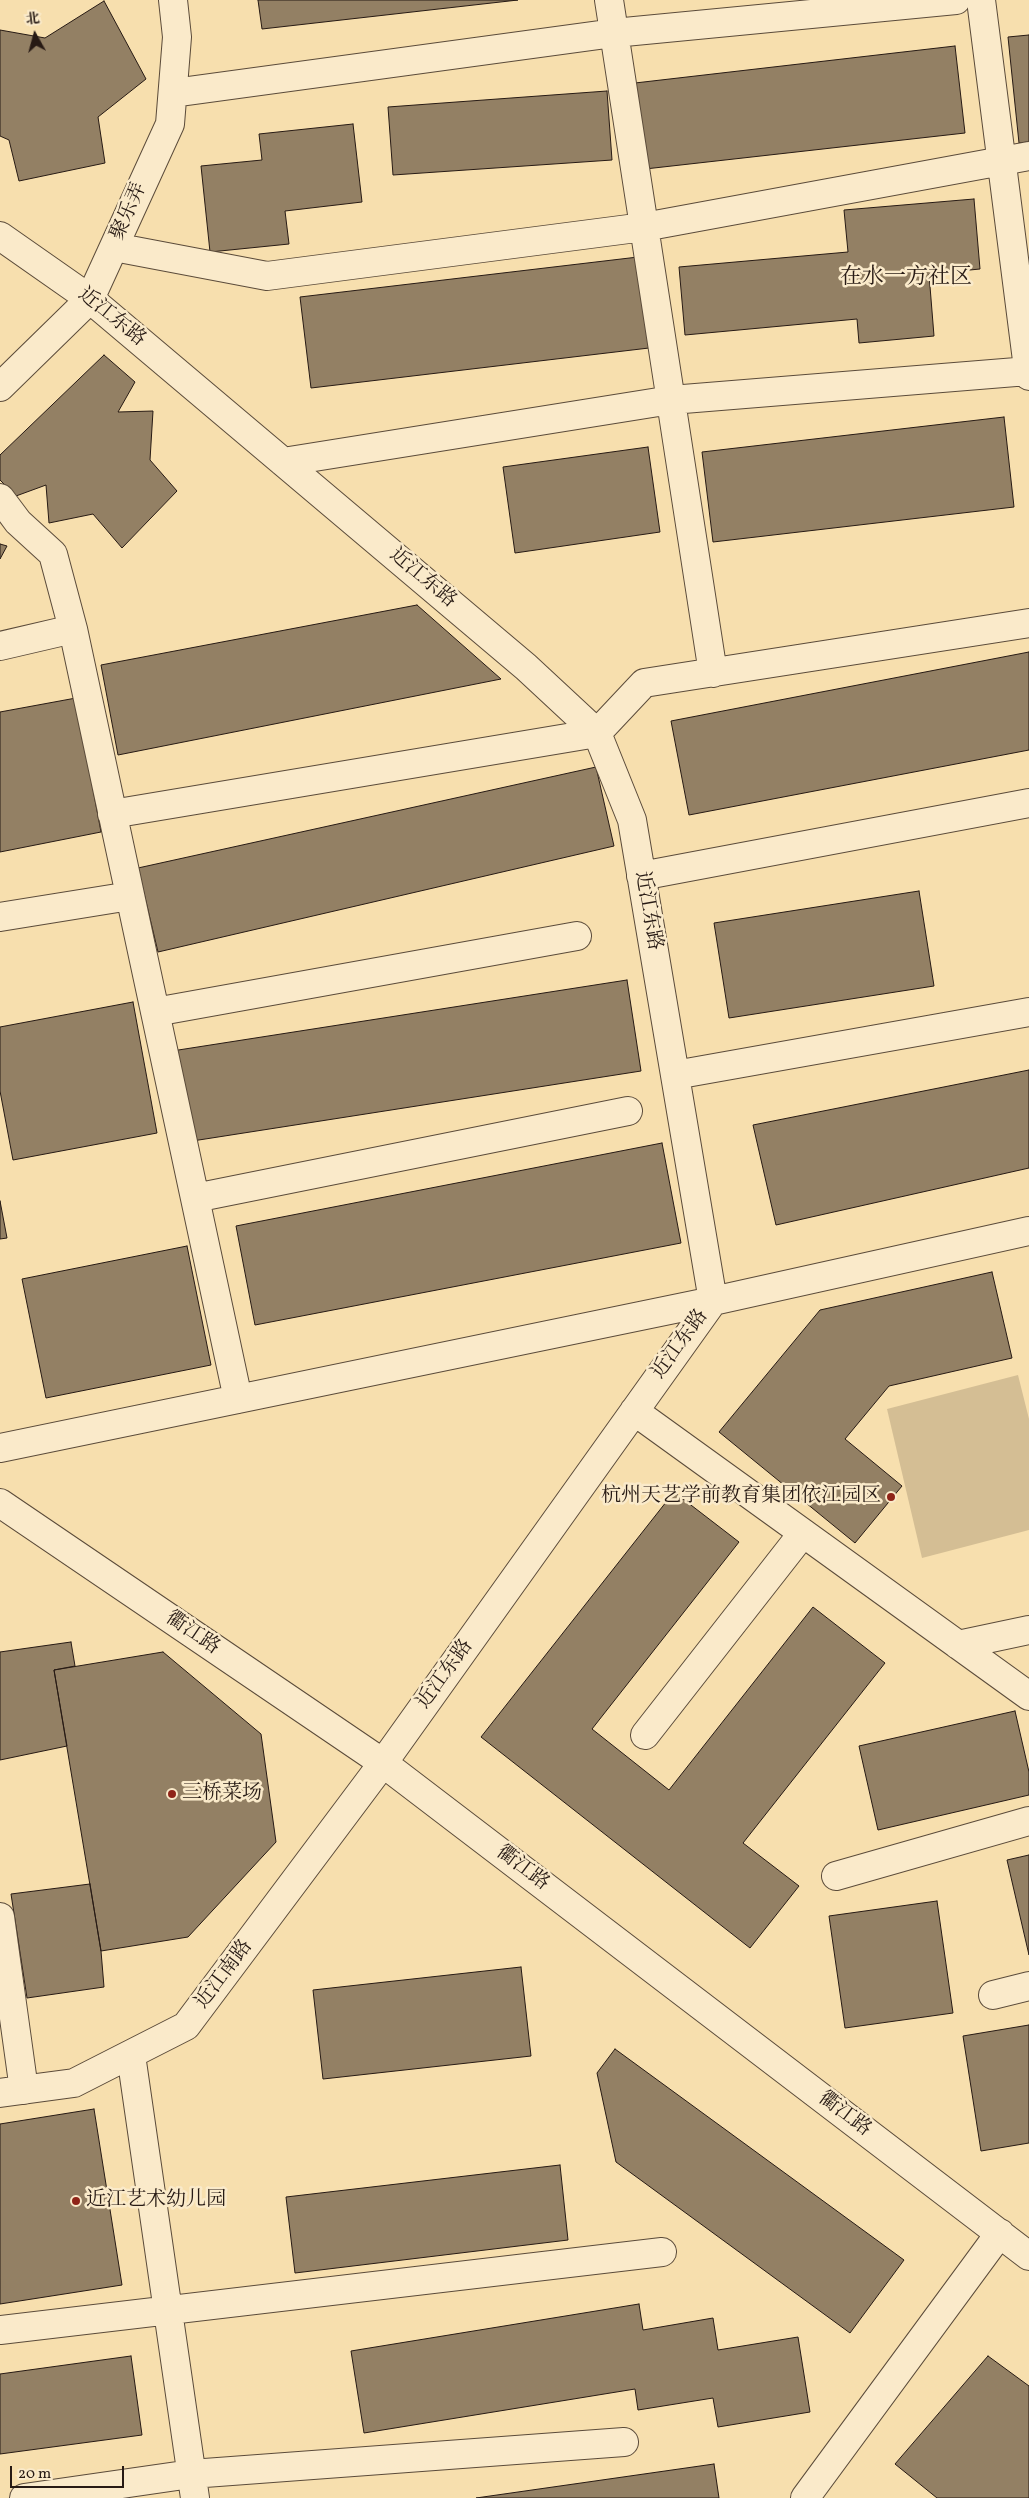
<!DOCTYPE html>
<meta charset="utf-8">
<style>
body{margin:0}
#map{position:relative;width:1029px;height:2498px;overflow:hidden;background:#f7dfae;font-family:Vollkorn,"Noto Serif SC",serif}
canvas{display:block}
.north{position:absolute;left:10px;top:10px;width:50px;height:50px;-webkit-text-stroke:4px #faeaca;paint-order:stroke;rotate:353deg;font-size:14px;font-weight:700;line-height:20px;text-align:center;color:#271a14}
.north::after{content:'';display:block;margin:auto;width:18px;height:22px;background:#271a14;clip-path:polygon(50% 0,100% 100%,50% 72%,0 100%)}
.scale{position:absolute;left:10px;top:2466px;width:114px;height:22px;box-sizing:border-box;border:2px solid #271a14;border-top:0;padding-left:6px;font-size:15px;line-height:18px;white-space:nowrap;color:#271a14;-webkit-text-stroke:4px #faeaca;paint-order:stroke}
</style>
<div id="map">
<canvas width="1029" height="2498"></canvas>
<div class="north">北</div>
<div class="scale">20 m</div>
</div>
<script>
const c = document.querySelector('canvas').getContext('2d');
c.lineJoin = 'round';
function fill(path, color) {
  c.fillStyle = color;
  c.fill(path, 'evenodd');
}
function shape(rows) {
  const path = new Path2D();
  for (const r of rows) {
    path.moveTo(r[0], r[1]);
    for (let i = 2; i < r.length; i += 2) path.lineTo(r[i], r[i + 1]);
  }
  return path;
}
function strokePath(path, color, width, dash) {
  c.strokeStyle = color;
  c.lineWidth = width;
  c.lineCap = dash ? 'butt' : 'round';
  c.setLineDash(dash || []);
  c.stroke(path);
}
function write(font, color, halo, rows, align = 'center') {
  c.font = font + ' Vollkorn,"Noto Serif SC",serif';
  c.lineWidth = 5;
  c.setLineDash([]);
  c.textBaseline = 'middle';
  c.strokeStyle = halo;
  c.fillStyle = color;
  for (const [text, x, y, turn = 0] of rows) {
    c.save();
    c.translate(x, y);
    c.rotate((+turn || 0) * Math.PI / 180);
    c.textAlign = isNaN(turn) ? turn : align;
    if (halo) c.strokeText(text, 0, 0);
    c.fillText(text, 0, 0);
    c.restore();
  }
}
const green = shape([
 [1018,1375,1029,1419,1029,1530,922,1558,887,1409]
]);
const building = shape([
 [258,0,518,0,262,29,258,0],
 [104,1,146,79,98,117,105,163,19,181,9,140,0,136,0,30,45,38,104,1],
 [1029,35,1029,142,1019,143,1008,37,1029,35],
 [955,46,965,133,645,169,635,83,955,46],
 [607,91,612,160,393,175,388,107,607,91],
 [353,124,362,202,285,211,289,244,210,252,201,166,262,160,259,134,353,124],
 [974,199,980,269,929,274,934,336,859,343,857,319,685,335,679,267,848,252,844,210,974,199],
 [638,257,649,348,311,388,300,297,638,257],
 [104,355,135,382,118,412,153,411,150,460,177,491,122,548,93,514,49,523,46,485,16,496,0,480,0,455,104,355],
 [1004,417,1014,507,713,542,702,452,1004,417],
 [648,447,660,532,515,553,503,467,648,447],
 [0,544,7,546,0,559,0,544],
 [417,605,501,679,118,755,101,665,417,605],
 [1029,652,1029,750,689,815,671,721,1029,652],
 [76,698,101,832,0,852,0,712,76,698],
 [596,767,614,846,158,952,138,868,596,767],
 [919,891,934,986,729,1018,714,923,919,891],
 [627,980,641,1071,186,1142,172,1051,627,980],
 [133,1002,157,1133,13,1160,0,1091,0,1027,133,1002],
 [1029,1070,1029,1168,776,1225,753,1125,1029,1070],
 [662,1143,681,1243,255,1325,236,1226,662,1143],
 [0,1201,7,1238,0,1239,0,1201],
 [187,1246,211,1365,46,1398,22,1279,187,1246],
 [992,1272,1012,1358,889,1386,845,1439,902,1486,855,1543,719,1432,820,1310,992,1272],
 [674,1492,739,1542,592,1729,669,1790,813,1607,885,1663,743,1843,799,1886,750,1948,481,1737,674,1492],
 [71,1642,75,1666,54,1670,67,1746,0,1760,0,1652,71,1642],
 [163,1652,261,1734,276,1842,188,1937,101,1951,54,1670,163,1652],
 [1015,1711,1029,1772,1029,1795,878,1830,859,1746,1015,1711],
 [1029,1855,1029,1955,1007,1860,1029,1855],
 [90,1884,101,1951,104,1987,27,1998,11,1894,90,1884],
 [937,1901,953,2013,845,2028,829,1916,937,1901],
 [521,1967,531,2056,323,2079,313,1990,521,1967],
 [1029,2025,1029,2143,981,2151,963,2036,1029,2025],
 [615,2049,904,2260,850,2333,616,2162,597,2073,615,2049],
 [94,2109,122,2285,0,2304,0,2124,94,2109],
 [560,2165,568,2240,295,2273,286,2197,560,2165],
 [639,2304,643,2330,713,2318,718,2350,798,2337,810,2412,718,2427,713,2398,638,2410,635,2389,364,2433,351,2351,639,2304],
 [131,2356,142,2435,0,2454,0,2374,131,2356],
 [988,2356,1029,2386,1029,2498,937,2498,895,2464,988,2356],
 [714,2464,719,2498,476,2498,714,2464]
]);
const minor = shape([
 [609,0,713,673],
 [981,0,1029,376],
 [173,93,614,33,956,0],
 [0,236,90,299,526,667,597,733,632,820,713,1301,383,1763,186,2026,74,2083,0,2093],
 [114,247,267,276,644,227,1029,156],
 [0,387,90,299,170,124,177,37,173,0],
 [283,462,671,400,1029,371],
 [0,498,18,522,53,554,73,629,0,646],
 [73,629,238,1399],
 [112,814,597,733,644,683,1029,623],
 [641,876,1029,803],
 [0,917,130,896],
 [155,1012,577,936],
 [675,1075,1029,1012],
 [195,1198,628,1111],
 [634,1411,1029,1696],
 [0,1448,713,1301,1029,1231],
 [0,1503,383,1763,1029,2256],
 [958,1645,1029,1630],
 [645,1735,803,1533],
 [836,1876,1029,1821],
 [0,1917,24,2090],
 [993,1995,1029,1986],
 [131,2055,195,2498],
 [0,2330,662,2252],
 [24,2498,191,2474,624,2442],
 [805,2498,1000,2233]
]);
const markers = [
 [891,1497,5,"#8f2418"],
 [172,1794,5,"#8f2418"],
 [76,2201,5,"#8f2418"]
];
const streetNames = [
 ["聚乐弄",130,212,-66],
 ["近江东路",111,318,39],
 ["近江东路",422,579,40],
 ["近江东路",647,911,80],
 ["近江东路",681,1345,-54],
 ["衢江路",192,1634,34],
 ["近江东路",446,1675,-54],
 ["衢江路",522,1869,37],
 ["近江南路",225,1975,-53],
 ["衢江路",844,2115,37]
];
const poiNames = [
 ["杭州天艺学前教育集团依江园区",881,1497,"right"],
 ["三桥菜场",182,1794],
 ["近江艺术幼儿园",86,2201]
];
const quarterNames = [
 ["在水一方社区",906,279]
];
fill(green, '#d4be94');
fill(building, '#938064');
strokePath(building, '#271a14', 1);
strokePath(minor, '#5b4b3a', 30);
strokePath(minor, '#faeaca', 28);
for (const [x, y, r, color] of markers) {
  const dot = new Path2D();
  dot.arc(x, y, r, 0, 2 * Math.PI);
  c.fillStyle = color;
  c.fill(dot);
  strokePath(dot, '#faeaca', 2);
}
write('20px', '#271a14', '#faeaca', streetNames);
write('20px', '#271a14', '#faeaca', poiNames, 'left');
write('22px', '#271a14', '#faeaca', quarterNames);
</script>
